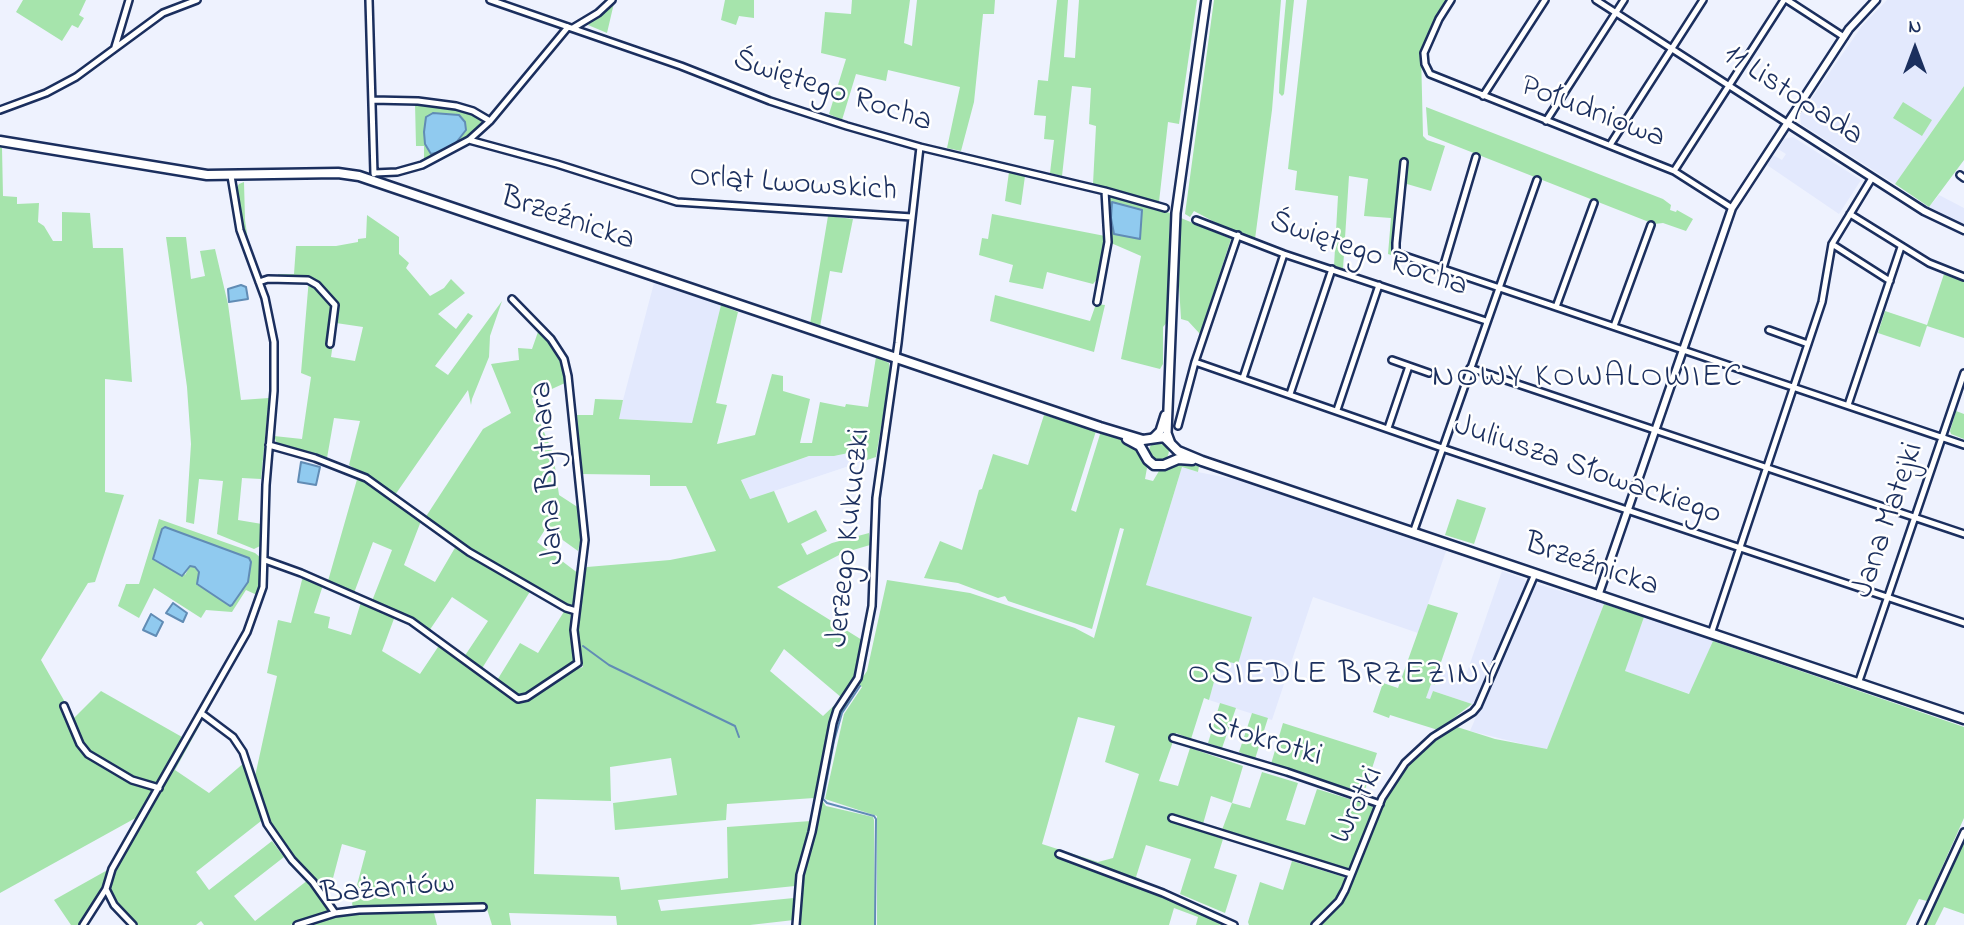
<!DOCTYPE html>
<meta charset="utf-8">
<style>
body{margin:0}
#map{position:relative;width:1964px;height:925px;overflow:hidden;background:#eef2fe;font-family:"Indie Flower",sans-serif}
canvas{display:block}
.north{position:absolute;left:1880px;top:14px;width:70px;height:70px;-webkit-text-stroke:5px #fff;paint-order:stroke;rotate:0deg;font-size:19px;font-weight:700;line-height:28px;text-align:center;color:#1b2f5e}
.north::after{content:'';display:block;margin:auto;width:24px;height:32px;background:#1b2f5e;clip-path:polygon(50% 0,100% 100%,50% 72%,0 100%)}
</style>
<div id="map">
<canvas width="1964" height="925"></canvas>
<div class="north">N</div>
</div>
<script>
const c = document.querySelector('canvas').getContext('2d');
c.lineJoin = 'round';
function fill(path, color) {
  c.fillStyle = color;
  c.fill(path, 'evenodd');
}
function shape(rows) {
  const path = new Path2D();
  for (const r of rows) {
    if (r.length === 3) {
      path.moveTo(r[0] + r[2], r[1]);
      path.arc(r[0], r[1], r[2], 0, 2 * Math.PI);
      continue;
    }
    path.moveTo(r[0], r[1]);
    for (let i = 2; i < r.length; i += 2) path.lineTo(r[i], r[i + 1]);
  }
  return path;
}
function strokePath(path, color, width, dash) {
  c.strokeStyle = color;
  c.lineWidth = width;
  c.lineCap = dash ? 'butt' : 'round';
  c.setLineDash(dash || []);
  c.stroke(path);
}
function write(font, color, halo, rows, align = 'center') {
  c.font = font + ' "Indie Flower",sans-serif';
  c.lineWidth = 5;
  c.setLineDash([]);
  c.textBaseline = 'middle';
  c.strokeStyle = halo;
  c.fillStyle = color;
  for (const [text, x, y, turn = 0] of rows) {
    c.save();
    c.translate(x, y);
    c.rotate((+turn || 0) * Math.PI / 180);
    c.textAlign = isNaN(turn) ? turn : align;
    if (halo) c.strokeText(text, 0, 0);
    c.fillText(text, 0, 0);
    c.restore();
  }
}
const built = shape([
 [1887,0,1964,0,1964,86,1895,184,1801,124,1800,115,1862,26],
 [1793,137,1861,180,1839,214,1767,165,1773,155,1782,160,1786,154,1778,149,1784,139],
 [1939,195,1964,208,1964,225,1939,215,1929,207],
 [654,283,721,305,692,423,618,419],
 [858,451,861,462,750,499,741,479,810,456,834,456],
 [1182,467,1198,472,1238,480,1446,551,1418,633,1313,597,1272,720,1209,700,1220,659,1238,664,1184,597,1146,585],
 [1502,571,1524,579,1529,585,1497,657,1487,668,1485,683,1477,700,1472,704,1433,691,1430,699,1426,698,1431,684,1435,685,1441,669,1465,678],
 [1537,584,1604,604,1547,750,1470,731,1531,589],
 [1644,617,1713,641,1690,694,1624,671]
]);
const green = shape([
 [23,0,86,0,79,15,84,18,78,28,72,25,62,41,16,12],
 [725,0,754,0,754,18,739,16,736,25,721,20],
 [852,0,910,0,904,43,912,46,917,0,995,0,994,14,983,14,974,102,961,151,947,148,960,87,888,70,886,81,856,74,842,120,829,114,846,59,821,53,825,12,851,14],
 [1057,0,1068,0,1064,57,1075,58,1079,0,1197,0,1179,124,1168,122,1159,202,1093,184,1096,126,1089,124,1091,88,1072,86,1062,176,1050,173,1054,140,1044,139,1046,116,1034,115,1038,80,1048,81],
 [1214,0,1281,0,1272,110,1255,239,1235,233,1194,211,1190,217,1185,214],
 [1286,0,1294,0,1284,94,1282,96,1279,93,1280,65],
 [1307,0,1446,0,1421,53,1423,136,1427,140,1445,146,1431,191,1407,184,1405,190,1400,192,1391,255,1388,254,1391,218,1364,216,1368,179,1349,176,1343,269,1334,266,1338,196,1295,190,1297,171,1288,169],
 [614,3,607,33,588,25],
 [1964,86,1964,160,1929,207,1895,184],
 [1903,102,1932,120,1922,136,1893,118],
 [415,103,462,110,475,115,480,119,482,124,476,131,459,144,424,159,424,146,416,146],
 [1426,107,1663,199,1671,205,1670,210,1676,212,1677,210,1693,219,1686,231,1663,223,1654,224,1428,135],
 [0,147,2,148,3,196,17,197,17,204,39,203,38,222,44,226,53,241,62,241,62,212,90,213,93,248,123,248,132,382,105,379,105,492,124,495,95,582,88,583,41,660,74,718,101,691,182,737,141,815,0,893],
 [1009,172,1025,176,1021,205,1005,201],
 [244,182,245,220,249,247,244,235,236,201,236,189,239,184],
 [1108,195,1170,213,1167,322,1163,327,1163,364,1160,369,1121,359,1141,256,1111,243],
 [992,214,1105,236,1106,243,1098,278,1093,284,1047,272,1043,289,1009,282,1013,265,979,255,982,238,988,239],
 [367,215,399,237,399,254,409,263,406,268,430,296,444,288,451,279,465,293,438,314,456,329,468,313,473,316,435,366,448,375,502,301,490,336,489,357,472,399,471,405,468,390,395,495,349,465,360,421,334,418,327,458,283,447,277,444,274,436,302,439,311,377,301,373,309,278,278,276,278,274,294,274,296,246,336,246,358,242,358,239,366,238],
 [336,323,363,327,355,361,331,357],
 [828,216,853,219,842,273,830,271,820,327,810,324],
 [1181,218,1231,239,1200,334,1188,321,1181,319,1178,269],
 [166,237,186,237,191,279,205,276,200,251,215,249,228,304,241,400,269,398,261,479,242,478,238,520,262,524,262,540,260,546,254,549,217,534,223,481,199,479,194,524,186,522,191,444,187,387],
 [1944,274,1964,281,1964,338,1927,326,1920,347,1878,333,1885,311,1927,325],
 [995,295,1090,321,1096,304,1105,305,1094,352,990,321],
 [721,305,738,312,716,403,727,405,717,444,755,435,772,374,783,376,783,391,810,399,800,443,812,443,820,402,845,407,846,404,868,407,876,357,889,363,890,374,876,457,861,462,858,451,834,456,809,456,741,480,750,499,774,491,788,523,816,510,827,531,801,544,807,555,832,543,869,533,870,545,843,553,777,587,862,640,855,682,858,684,867,671,887,580,970,593,1075,628,1094,638,1124,529,1120,528,1092,629,1008,601,1005,596,998,598,958,583,924,578,940,541,962,550,979,490,982,489,993,454,1028,465,1044,415,1096,431,1071,510,1076,512,1101,431,1137,447,1147,468,1145,479,1153,481,1159,471,1173,462,1199,466,1198,472,1182,467,1146,585,1252,617,1238,664,1220,660,1209,700,1204,698,1191,739,1176,733,1159,781,1178,786,1190,748,1243,766,1232,803,1250,808,1262,772,1298,783,1286,820,1305,825,1317,789,1372,806,1374,809,1353,863,1347,870,1222,830,1232,803,1211,796,1201,831,1223,839,1214,868,1237,875,1225,913,1180,894,1191,859,1146,845,1136,877,1145,881,1141,888,1229,925,1196,925,1198,917,1174,908,1169,925,877,925,877,816,825,799,844,714,862,687,858,685,838,720,821,799,826,806,873,817,874,820,875,925,794,925,794,920,750,925,617,925,616,916,509,913,511,925,492,925,487,909,433,909,437,925,307,925,339,915,356,913,352,904,366,851,342,844,328,897,295,860,272,828,254,781,277,676,267,673,278,620,291,623,303,576,323,585,314,613,330,617,328,628,351,635,361,602,395,616,382,651,420,674,440,644,522,701,527,700,567,672,583,667,575,637,583,574,587,567,670,560,716,551,686,486,650,486,650,475,580,474,577,415,593,415,595,399,623,400,619,419,692,423],
 [784,649,842,698,823,716,770,671],
 [1078,717,1115,726,1105,762,1139,774,1113,858,1098,862,1042,844],
 [671,758,677,795,613,803,615,830,726,820,727,804,814,798,811,821,727,827,728,878,621,890,619,877,534,874,536,799,611,801,610,767],
 [795,886,794,898,661,911,658,900],
 [539,329,559,354,565,383,532,398,538,418,553,453,559,495,579,508,582,534,578,551,546,528,537,542,579,574,574,605,571,607,465,547,425,518,483,429,511,413,491,364,519,360,518,348,532,349],
 [1956,411,1964,414,1964,439,1951,434,1950,431],
 [1159,451,10],
 [358,476,421,521,404,565,435,582,456,546,531,590,481,670,464,657,488,621,452,597,429,631,411,619,372,601,392,550,373,542,354,593,328,581],
 [1457,499,1486,508,1474,544,1445,535],
 [159,519,255,553,261,558,260,585,257,595,246,590,232,612,206,610,201,618,154,588,139,618,118,606,126,584,139,584],
 [165,528,249,558,251,562,248,582,232,604,197,585,199,572,195,567,190,566,185,575,162,529],
 [1428,604,1458,613,1439,668,1441,669,1435,685,1431,684,1426,698,1430,699,1433,691,1472,704,1438,730,1390,715,1389,718,1373,712,1383,683,1398,688],
 [1604,604,1644,617,1625,671,1689,694,1713,641,1964,727,1964,818,1927,901,1919,899,1906,925,1319,925,1344,898,1386,794,1411,759,1437,737,1454,726,1495,739,1547,749],
 [565,610,573,614,572,642,575,659,572,666,526,696,517,697,496,682,520,643,538,653],
 [1220,703,1236,708,1222,748,1208,743],
 [1252,713,1268,718,1255,759,1239,752],
 [199,723,201,723,175,770,209,793,245,762,261,821,196,872,209,890,272,841,284,857,234,896,255,921,308,880,327,904,327,913,290,925,204,925,201,921,196,925,137,925,115,904,108,889,110,878],
 [1283,723,1377,753,1364,793,1271,764],
 [1964,840,1964,914,1944,907,1935,925,1924,925],
 [1292,861,1344,877,1345,882,1342,890,1312,925,1249,925,1248,922,1260,882,1283,890],
 [111,868,102,891,92,908,80,925,71,925,54,900]
]);
const water = shape([
 [433,113,459,115,465,122,466,130,455,144,444,151,431,154,425,144,424,132,426,117,433,113],
 [1112,202,1142,210,1140,239,1114,234,1111,218,1112,202],
 [241,285,246,287,248,299,229,302,228,289,241,285],
 [301,462,320,467,316,485,298,482,301,462],
 [165,527,249,558,251,562,248,582,232,605,230,606,197,584,199,572,195,567,190,566,182,576,153,559,162,529,165,527],
 [173,603,187,613,183,622,166,613,173,603],
 [151,614,163,622,156,636,143,630,151,614]
]);
const stream = shape([
 [583,646,609,665,735,726,739,737],
 [860,686,842,713,834,741,823,799,827,803,874,816,876,819,875,925]
]);
const minor = shape([
 [369,0,374,174],
 [490,0,681,66,770,101,847,126,920,147,1105,191,1165,208],
 [1451,0,1439,19,1424,53,1425,64,1430,74,1674,171,1732,208],
 [1596,0,1787,123],
 [1787,0,1844,37],
 [573,28,598,13,612,0],
 [115,47,129,0],
 [1483,96,1545,0],
 [372,100,418,101,456,106,473,111,490,121],
 [0,110,46,93,76,77,163,13,197,0],
 [1546,121,1624,0],
 [469,140,557,164,677,202,912,217],
 [1610,145,1703,0],
 [1404,162,1396,243,1396,251,1399,254,1964,445],
 [1674,171,1784,0],
 [374,173,397,172,422,165,469,140,490,121,568,27],
 [1960,175,1964,178],
 [1850,214,1929,263,1964,277],
 [1196,220,1284,254,1486,321],
 [1832,244,1890,281],
 [1443,268,1476,157],
 [259,282,268,279,308,280,317,285,335,305,330,344],
 [1097,302,1108,242,1105,191],
 [1556,307,1594,203],
 [1614,326,1651,225],
 [1769,330,1808,344],
 [1392,360,1409,366],
 [1195,362,1445,449,1964,623],
 [1470,368,1964,534],
 [1243,378,1284,254],
 [1290,394,1332,269],
 [1848,405,1901,247],
 [1337,410,1379,285],
 [1178,426,1195,362,1238,235],
 [1388,428,1409,366,1429,373],
 [269,445,315,458,366,478,469,552,566,608,576,611],
 [1413,533,1537,180],
 [265,560,301,573,411,621,518,699,527,697,578,663,574,630,585,540,568,376,564,359,551,339,512,299],
 [1711,634,1822,302,1832,244,1872,178],
 [1858,684,1964,373],
 [64,706,80,744,88,754,132,780,159,788],
 [201,713,233,737,243,752,267,824,292,860,313,882,335,913],
 [1173,738,1287,772,1380,804],
 [1172,818,1351,874],
 [1059,854,1163,893,1234,925],
 [106,889,114,905,133,925],
 [83,925,106,889,112,869,247,632,263,587,266,485,274,391,274,342,265,298,240,230,231,176],
 [297,925,335,913,359,910,483,907],
 [796,925,800,875,812,832,833,723,837,710,858,678,872,606,876,498,898,343,920,147],
 [1315,925,1339,901,1345,890,1382,798,1405,763,1433,737,1473,712,1478,706,1535,574],
 [1921,925,1964,832]
]);
const tertiary = shape([
 [1787,123,1924,211,1964,230],
 [1598,596,1732,208,1849,29,1876,0]
]);
const secondary = shape([
 [1153,438,1160,431,1165,415],
 [1170,441,1167,433,1176,213,1206,0]
]);
const primary = shape([
 [0,141,207,175,338,173,359,176,1100,427,1143,440,1164,437,1178,451,1202,461,1964,719],
 [1127,439,1140,446,1148,460,1154,465,1164,465,1178,459,1192,460]
]);
const streetNames = [
 ["Świętego Rocha",832,93,18],
 ["11 Listopada",1792,97,33],
 ["Południowa",1592,114,21],
 ["Orląt Lwowskich",793,186,4],
 ["Brzeźnicka",567,221,19],
 ["Świętego Rocha",1368,256,19],
 ["Juliusza Słowackiego",1587,472,19],
 ["Jana Bytnara",550,473,-94],
 ["Jana Matejki",1890,521,-71],
 ["Jerzego Kukuczki",851,538,-84],
 ["Brzeźnicka",1591,567,19],
 ["Stokrotki",1264,742,17],
 ["Wrotki",1359,806,-64],
 ["Bażantów",388,891,-5]
];
const neighbourhoodNames = [
 ["NOWY KOWALOWIEC",1588,380],
 ["OSIEDLE BRZEZINY",1343,677]
];
fill(built, '#e3e9fd');
fill(green, '#a6e4ac');
fill(water, '#90caef');
strokePath(water, '#618cb5', 2);
strokePath(stream, '#618cb5', 2);
strokePath(minor, '#1b2f5e', 10);
strokePath(tertiary, '#1b2f5e', 11);
strokePath(secondary, '#1b2f5e', 12);
strokePath(primary, '#1b2f5e', 13);
strokePath(minor, '#fff', 5);
strokePath(tertiary, '#fff', 6);
strokePath(secondary, '#fff', 7);
strokePath(primary, '#fff', 8);
write('32px', '#1b2f5e', '#fff', streetNames);
c.letterSpacing = '2px';
write('33px', '#1b2f5e', '#fff', neighbourhoodNames);
c.letterSpacing = '0px';
</script>
